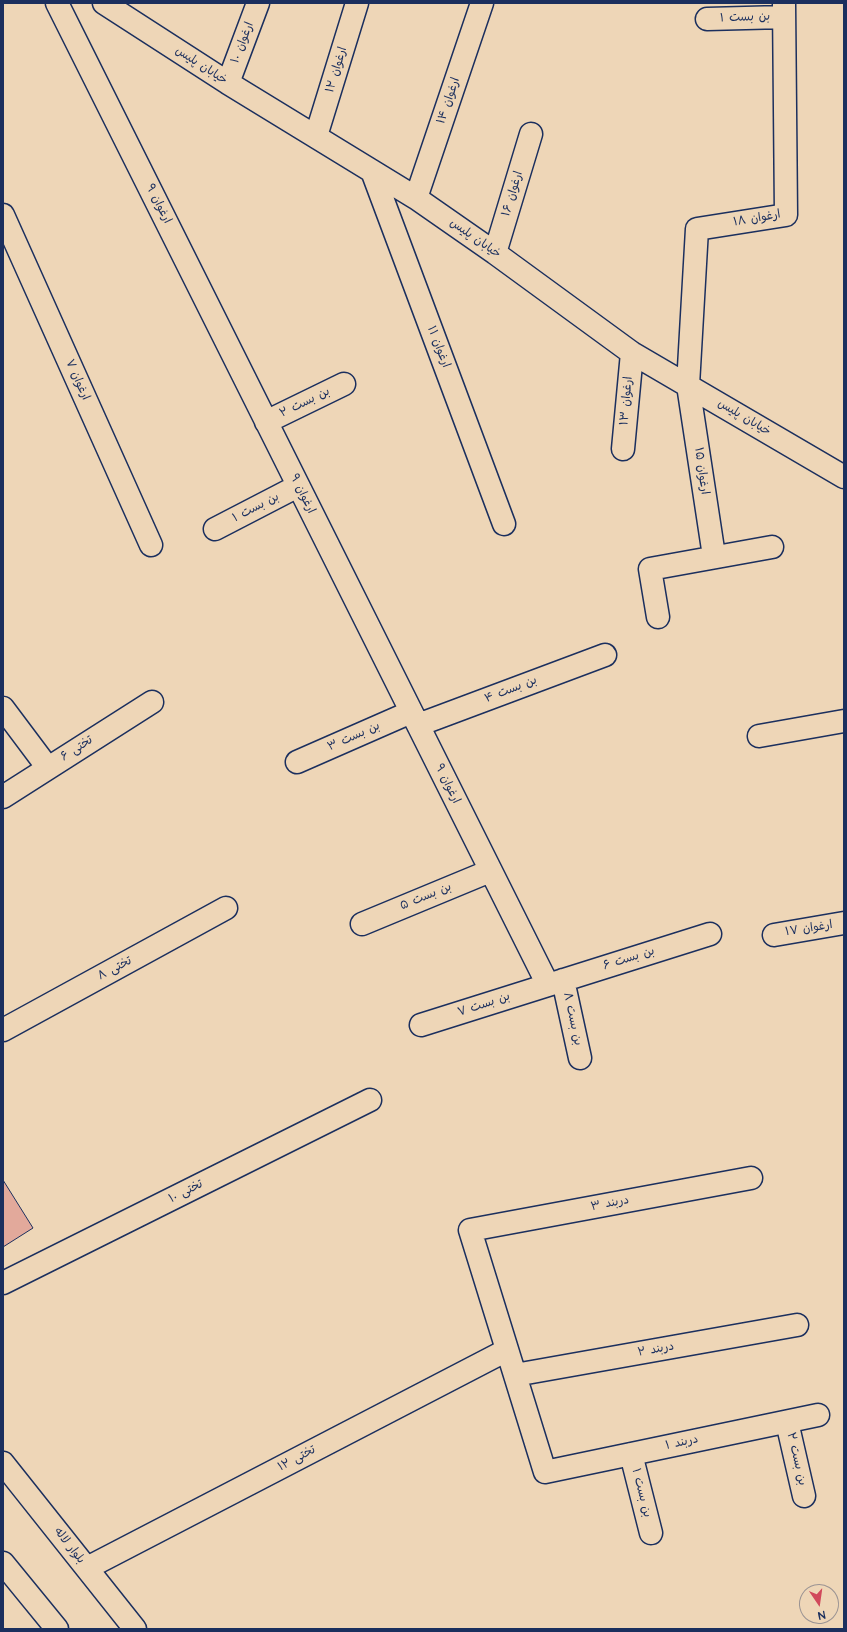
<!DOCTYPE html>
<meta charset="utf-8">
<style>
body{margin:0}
#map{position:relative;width:847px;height:1632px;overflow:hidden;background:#eed6b7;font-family:"Architects Daughter",sans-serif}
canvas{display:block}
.frame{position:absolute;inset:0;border:4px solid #1b2f5e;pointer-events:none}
.north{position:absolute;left:799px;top:1584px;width:40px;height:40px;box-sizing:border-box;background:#eed6b7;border:1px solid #9a9393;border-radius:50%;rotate:167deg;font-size:11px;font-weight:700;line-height:16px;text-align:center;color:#1b2f5e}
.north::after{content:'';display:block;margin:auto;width:14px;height:18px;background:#d1495b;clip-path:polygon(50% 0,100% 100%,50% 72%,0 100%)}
</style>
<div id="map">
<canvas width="847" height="1632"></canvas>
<div class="frame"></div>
<div class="north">N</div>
</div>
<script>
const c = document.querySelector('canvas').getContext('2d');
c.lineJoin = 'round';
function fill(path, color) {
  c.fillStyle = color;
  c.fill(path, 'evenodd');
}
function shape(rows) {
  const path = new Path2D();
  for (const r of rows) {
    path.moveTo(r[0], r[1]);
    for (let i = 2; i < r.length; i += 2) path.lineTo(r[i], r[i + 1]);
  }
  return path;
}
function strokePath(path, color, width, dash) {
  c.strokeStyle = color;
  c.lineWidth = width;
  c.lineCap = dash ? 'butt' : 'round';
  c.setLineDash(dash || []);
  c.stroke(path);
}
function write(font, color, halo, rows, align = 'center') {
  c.font = font + ' "Architects Daughter","Playpen Sans Arabic",sans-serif';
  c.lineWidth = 4;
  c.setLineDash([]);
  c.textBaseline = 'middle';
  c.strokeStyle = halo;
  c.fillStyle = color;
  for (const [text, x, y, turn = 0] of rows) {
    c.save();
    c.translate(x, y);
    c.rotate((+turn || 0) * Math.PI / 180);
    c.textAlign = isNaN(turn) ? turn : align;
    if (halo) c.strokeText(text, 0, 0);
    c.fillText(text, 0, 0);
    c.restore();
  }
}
const building = shape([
 [3,1180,33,1228,3,1247,3,1180]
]);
const minor = shape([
 [57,3,548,985],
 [104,3,228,83,416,198,495,253,632,353,844,477],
 [707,19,784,17],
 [228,83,258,3],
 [316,136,357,3],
 [372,171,504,524],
 [416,198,482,3],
 [3,215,151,545],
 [495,253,531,134],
 [266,422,344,384],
 [623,449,632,353],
 [215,529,298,486],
 [714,556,688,385,697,229,786,215,784,3],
 [658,617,650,569,772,547],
 [3,708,48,768],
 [418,725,605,655],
 [759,736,844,721],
 [297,762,411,712],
 [3,797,152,702],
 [362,924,490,871],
 [774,935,844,923],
 [563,980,580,1058],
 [421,1025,710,934],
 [3,1030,226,908],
 [751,1178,470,1230,545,1472,818,1415],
 [3,1283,370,1100],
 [515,1375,797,1325],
 [787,1422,804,1496],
 [631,1454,651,1533],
 [3,1463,135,1629],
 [3,1563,57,1629],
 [87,1568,507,1350]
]);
const streetNames = [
 ["بن بست ۱",745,18,-2],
 ["ارغوان ۱۰",243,43,-69],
 ["خیابان پلیس",201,66,33],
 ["ارغوان ۱۲",337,70,-73],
 ["ارغوان ۱۴",449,101,-71],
 ["ارغوان ۱۶",513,194,-73],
 ["ارغوان ۹",158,204,63],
 ["ارغوان ۱۸",757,219,-10],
 ["خیابان پلیس",475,239,35],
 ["ارغوان ۱۱",438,347,69],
 ["ارغوان ۷",77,380,66],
 ["ارغوان ۱۳",627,401,-85],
 ["بن بست ۲",305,403,-26],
 ["خیابان پلیس",744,418,31],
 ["ارغوان ۱۵",701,471,82],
 ["ارغوان ۹",302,494,64],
 ["بن بست ۱",256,508,-27],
 ["بن بست ۴",511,690,-21],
 ["بن بست ۳",354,737,-24],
 ["تختی ۶",77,749,-33],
 ["ارغوان ۹",447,784,64],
 ["بن بست ۵",426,897,-22],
 ["ارغوان ۱۷",809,929,-9],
 ["بن بست ۶",629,959,-17],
 ["تختی ۸",115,969,-28],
 ["بن بست ۷",484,1005,-18],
 ["بن بست ۸",572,1019,78],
 ["تختی ۱۰",186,1192,-27],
 ["دربند ۳",610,1204,-11],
 ["دربند ۲",656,1350,-10],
 ["دربند ۱",682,1443,-12],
 ["تختی ۱۲",297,1459,-28],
 ["بن بست ۲",796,1459,77],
 ["بن بست ۱",641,1493,76],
 ["بلوار لاله",69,1546,52]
];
fill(building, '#e2a99b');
strokePath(building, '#1b2f5e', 1);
strokePath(minor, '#1b2f5e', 25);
strokePath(minor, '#eed6b7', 22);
write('12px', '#1b2f5e', '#eed6b7', streetNames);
</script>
